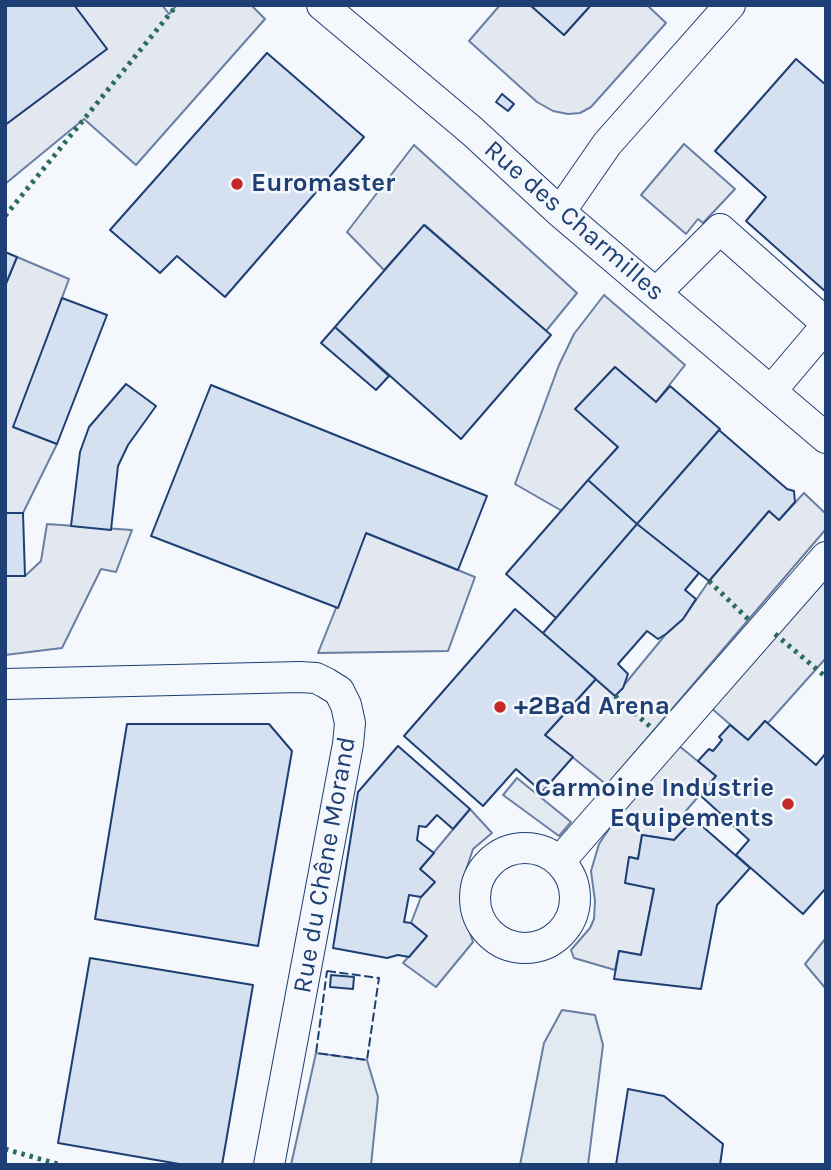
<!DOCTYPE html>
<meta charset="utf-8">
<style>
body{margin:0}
#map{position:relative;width:831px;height:1170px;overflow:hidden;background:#f4f7fb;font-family:Karla,sans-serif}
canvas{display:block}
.frame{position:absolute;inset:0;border:7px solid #1d3f73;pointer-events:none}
</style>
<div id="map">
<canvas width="831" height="1170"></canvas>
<div class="frame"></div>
</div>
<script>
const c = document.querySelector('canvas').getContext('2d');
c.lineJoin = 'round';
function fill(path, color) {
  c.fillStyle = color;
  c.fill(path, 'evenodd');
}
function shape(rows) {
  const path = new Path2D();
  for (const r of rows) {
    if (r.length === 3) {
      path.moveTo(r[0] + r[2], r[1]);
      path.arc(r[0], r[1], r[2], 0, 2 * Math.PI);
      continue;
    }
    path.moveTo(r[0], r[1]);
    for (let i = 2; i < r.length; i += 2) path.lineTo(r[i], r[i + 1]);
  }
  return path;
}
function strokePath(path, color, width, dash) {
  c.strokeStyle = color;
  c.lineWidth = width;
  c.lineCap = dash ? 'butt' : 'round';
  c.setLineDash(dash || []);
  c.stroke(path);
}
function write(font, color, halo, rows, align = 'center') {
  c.font = font + ' Karla,sans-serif';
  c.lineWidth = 5;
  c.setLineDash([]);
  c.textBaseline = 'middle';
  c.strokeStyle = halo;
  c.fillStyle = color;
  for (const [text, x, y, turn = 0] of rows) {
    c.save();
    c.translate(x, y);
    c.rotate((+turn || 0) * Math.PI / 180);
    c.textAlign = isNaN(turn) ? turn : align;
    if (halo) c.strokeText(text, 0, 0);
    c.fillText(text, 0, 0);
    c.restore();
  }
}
const green = shape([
 [517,778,571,822,559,836,503,795,517,778],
 [562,1010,595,1015,603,1045,588,1165,520,1165,544,1043,562,1010],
 [316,1053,367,1060,378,1097,371,1165,291,1165,316,1053]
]);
const parking = shape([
 [74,5,162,5,169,14,177,5,251,5,265,19,136,165,84,119,5,184,5,125,107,49,74,5],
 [500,5,530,5,564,35,591,5,647,5,666,23,591,107,580,113,568,114,553,111,537,102,469,41,500,5],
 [684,144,735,189,703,223,698,219,686,234,641,195,684,144],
 [414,145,577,293,546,331,425,225,384,270,347,232,414,145],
 [17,257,69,279,14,427,57,444,23,513,5,513,5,286,17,257],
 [604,295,685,365,656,402,615,367,576,409,618,447,562,511,515,484,559,365,574,334,604,295],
 [804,493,826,514,826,529,607,785,545,735,596,679,615,696,666,634,683,619,709,581,769,511,779,520,804,493],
 [47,524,132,530,116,572,101,569,62,648,5,655,5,576,25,576,41,561,47,524],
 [366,533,475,577,448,651,318,653,366,533],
 [826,576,826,658,768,723,765,721,748,740,710,707,826,576],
 [678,745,716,776,685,812,694,819,674,840,642,835,638,859,630,857,654,889,641,955,619,951,615,970,574,958,571,950,590,928,594,919,595,901,591,871,599,844,619,814,678,745],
 [470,809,492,833,473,849,465,873,461,905,473,942,436,987,403,963,427,936,411,923,421,897,434,882,420,869,470,809],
 [826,938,826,989,805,964,826,938]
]);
const building = shape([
 [5,5,74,5,107,49,5,125,5,5],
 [530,5,591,5,564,35,530,5],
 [267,53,364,137,225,297,177,256,160,273,110,230,267,53],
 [796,59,826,85,826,292,746,221,766,197,715,151,796,59],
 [502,94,514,104,508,111,496,102,502,94],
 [424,225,551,335,461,439,335,327,424,225],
 [5,252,17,257,5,286,5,252],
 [62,298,107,315,57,444,13,427,62,298],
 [335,327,389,376,376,390,321,343,335,327],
 [615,367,656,402,670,386,720,429,637,524,588,480,618,447,575,409,615,367],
 [126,384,156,406,128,445,118,466,111,530,71,526,80,452,89,427,126,384],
 [211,385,487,496,458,570,366,533,338,608,151,536,211,385],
 [719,430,787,489,794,491,795,502,779,520,769,511,709,581,637,524,719,430],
 [588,480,637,524,556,618,506,574,588,480],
 [5,513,23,513,25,576,5,576,5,513],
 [637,524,699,573,685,590,696,599,683,619,666,634,658,639,647,631,618,664,628,674,623,688,615,696,543,633,637,524],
 [515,609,596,679,545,735,573,757,542,792,516,769,483,806,404,736,515,609],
 [765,721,816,765,826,753,826,888,803,914,736,855,749,840,700,795,716,776,698,761,709,749,713,751,722,740,719,737,730,725,748,740,765,721],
 [127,724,269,724,292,751,258,946,95,919,127,724],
 [398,746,470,809,453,829,437,815,426,827,419,826,417,840,434,853,420,869,435,882,421,897,409,895,404,922,411,923,427,936,409,957,398,955,387,958,333,948,358,792,398,746],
 [694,819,750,868,717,905,701,989,614,979,619,951,641,955,654,889,625,883,629,857,638,859,642,835,674,840,694,819],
 [90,958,253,985,222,1165,185,1165,58,1143,90,958],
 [331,975,354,977,353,989,330,987,331,975],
 [628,1089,664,1096,723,1144,720,1165,616,1165,628,1089]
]);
const minor = shape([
 [322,5,472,131,560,212,826,438],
 [560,212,607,144,730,5],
 [656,293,720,229,826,323],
 [771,391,826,326],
 [5,684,300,677,316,678,326,683,339,691,346,705,350,723,348,744,269,1165],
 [525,898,50],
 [560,861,826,557]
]);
const hedge = shape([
 [5,216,177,5],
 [709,581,748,619],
 [775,634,826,677],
 [615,696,654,730],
 [5,1149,61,1165]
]);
const fence = shape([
 [327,971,379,978,367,1060,316,1053,327,971]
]);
const markers = [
 [237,184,7,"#c62828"],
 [500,707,7,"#c62828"],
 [788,804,7,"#c62828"]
];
const poiNames = [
 ["Euromaster",251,184],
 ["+2Bad Arena",514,707],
 ["Carmoine Industrie",774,789,"right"],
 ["Equipements",774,819,"right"]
];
const streetNames = [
 ["Rue des Charmilles",574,221,41],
 ["Rue du Chêne Morand",325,865,-80]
];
fill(green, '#e3e9f0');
strokePath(green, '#687fa3', 2);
fill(parking, '#e3e8f0');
strokePath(parking, '#687fa3', 2);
fill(building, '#d5e0f0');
strokePath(building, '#1d3f73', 2);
strokePath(minor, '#1d3f73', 32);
strokePath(minor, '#f4f7fb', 30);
strokePath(hedge, '#2c6c60', 5, [3.5, 5]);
strokePath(fence, '#1d3f73', 2, [9, 3.5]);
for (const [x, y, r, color] of markers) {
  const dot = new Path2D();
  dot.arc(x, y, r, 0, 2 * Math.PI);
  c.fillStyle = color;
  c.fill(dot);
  strokePath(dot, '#f4f7fb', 2.5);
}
write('bold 26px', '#1d3f73', '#f4f7fb', poiNames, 'left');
write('26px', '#1d3f73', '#f4f7fb', streetNames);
</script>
